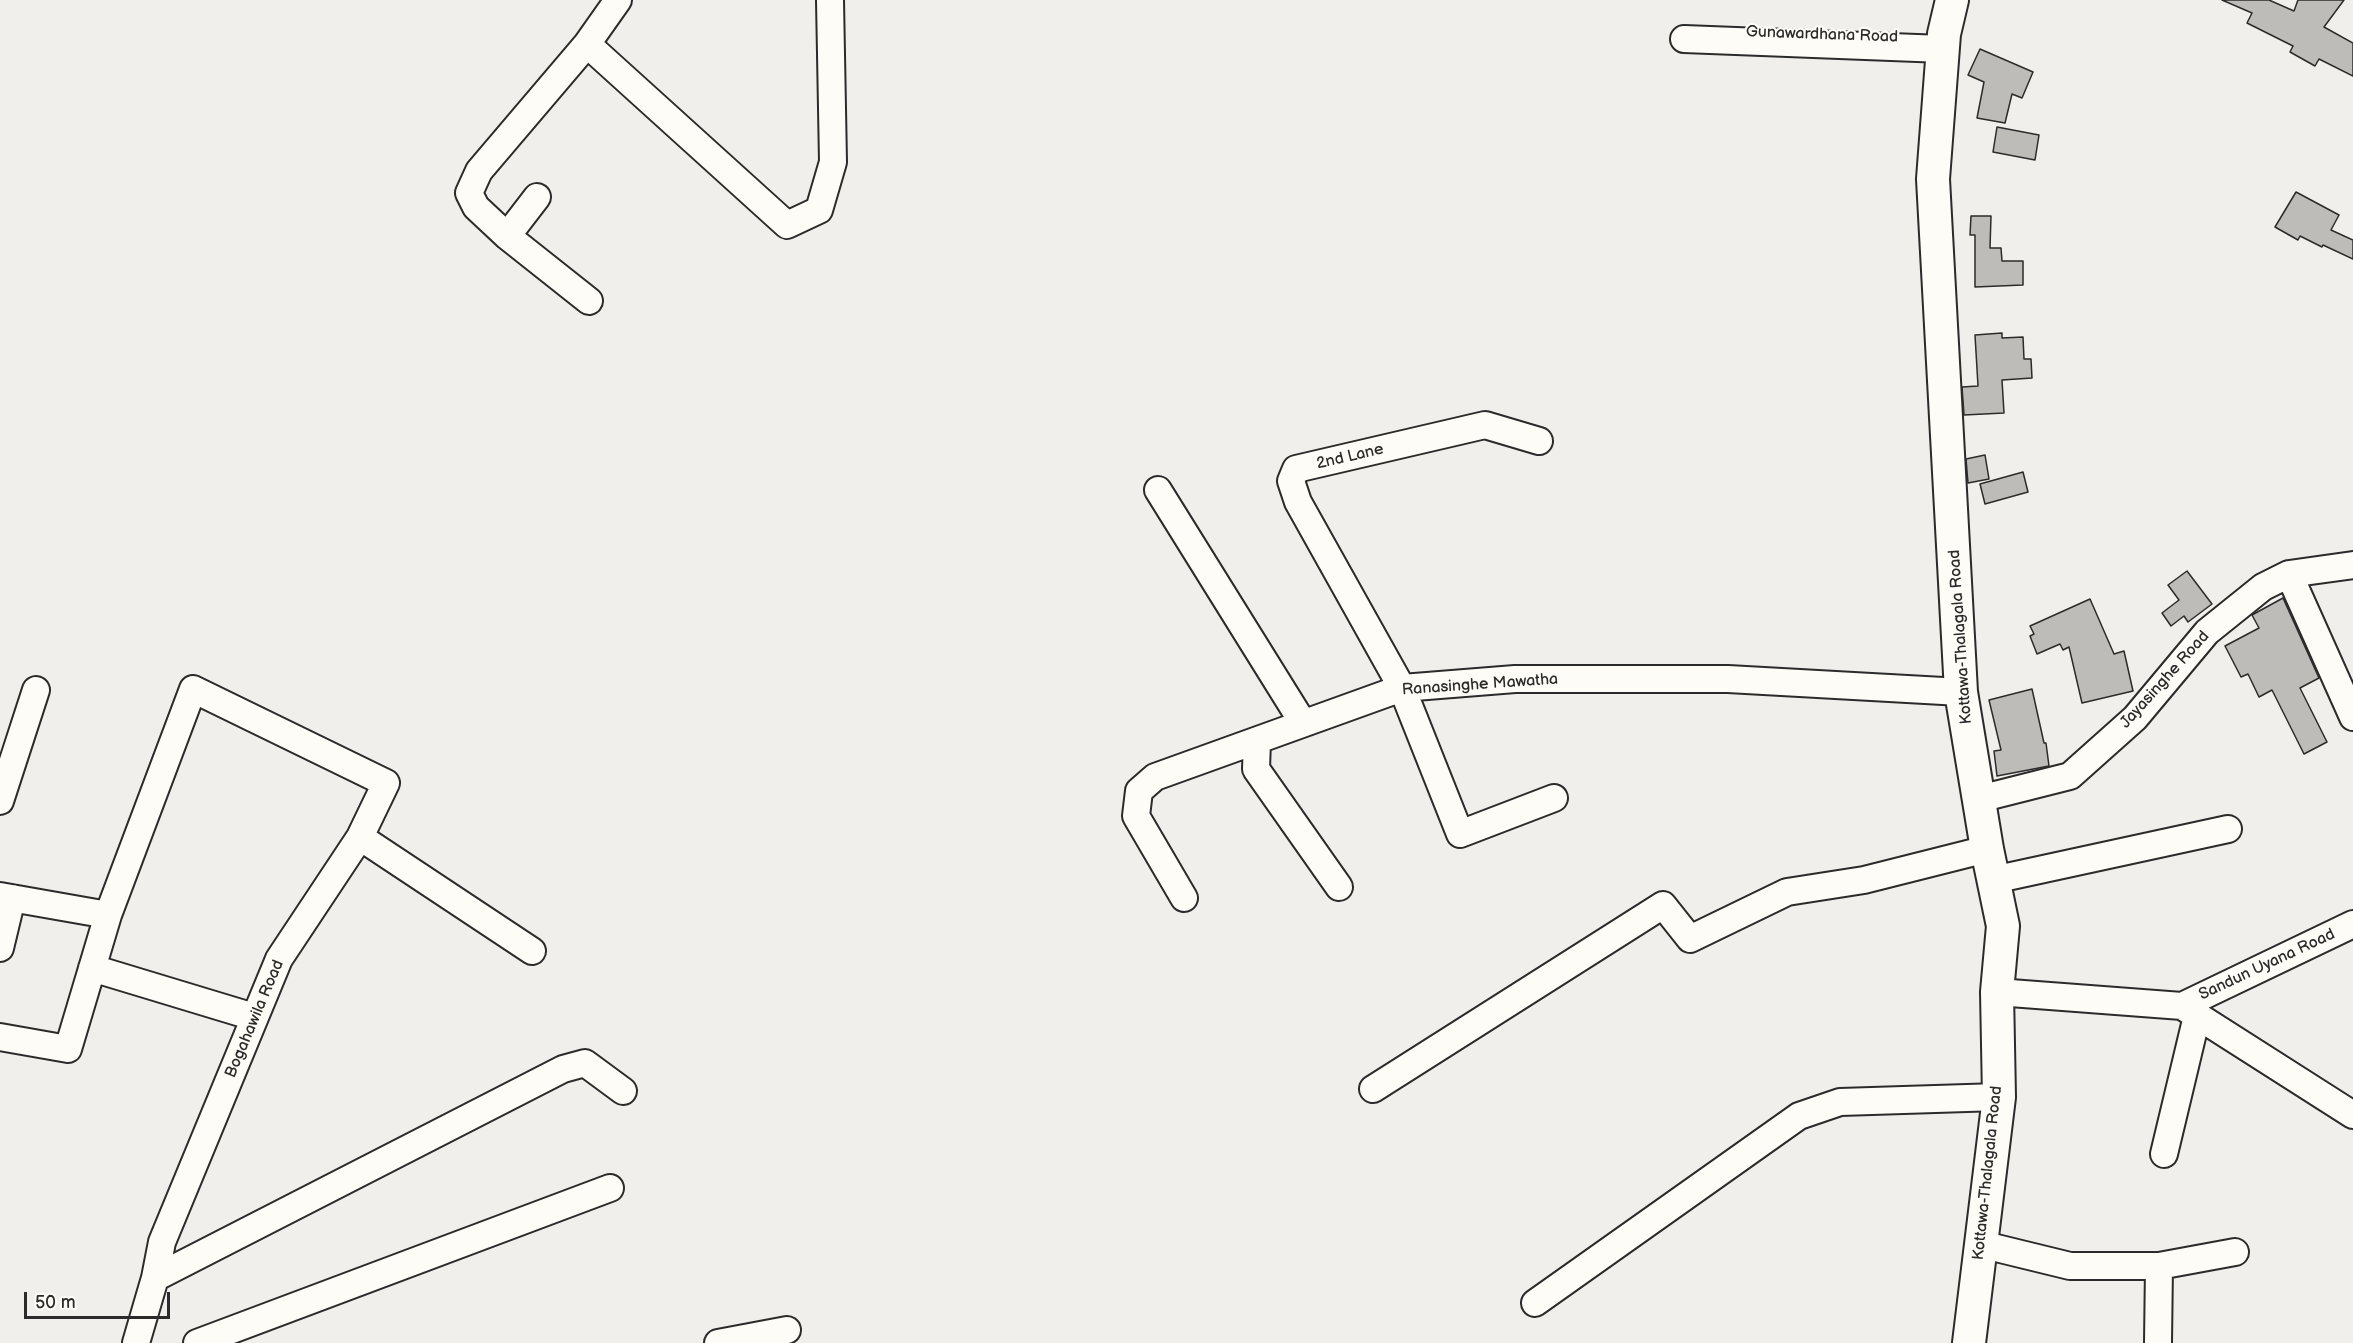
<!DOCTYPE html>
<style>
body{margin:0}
#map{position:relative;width:2353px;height:1343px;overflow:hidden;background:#f0efeb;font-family:"Balsamiq Sans",sans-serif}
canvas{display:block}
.scale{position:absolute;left:24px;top:1292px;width:146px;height:27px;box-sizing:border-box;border:3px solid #2b2b2b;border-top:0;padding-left:8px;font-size:18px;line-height:21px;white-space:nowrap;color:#2b2b2b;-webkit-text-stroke:4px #fdfcf7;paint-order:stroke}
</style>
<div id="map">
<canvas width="2353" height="1343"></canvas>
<div class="scale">50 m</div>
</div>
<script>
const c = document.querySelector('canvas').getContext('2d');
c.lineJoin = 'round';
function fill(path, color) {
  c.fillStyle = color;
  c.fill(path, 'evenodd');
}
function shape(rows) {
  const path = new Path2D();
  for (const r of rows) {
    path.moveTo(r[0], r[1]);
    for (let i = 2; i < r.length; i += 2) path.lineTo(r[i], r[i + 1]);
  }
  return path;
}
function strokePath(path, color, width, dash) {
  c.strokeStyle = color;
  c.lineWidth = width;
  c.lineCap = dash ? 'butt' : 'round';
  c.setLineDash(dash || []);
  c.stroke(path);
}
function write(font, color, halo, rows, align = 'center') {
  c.font = font + ' "Balsamiq Sans",sans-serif';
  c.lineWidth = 4.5;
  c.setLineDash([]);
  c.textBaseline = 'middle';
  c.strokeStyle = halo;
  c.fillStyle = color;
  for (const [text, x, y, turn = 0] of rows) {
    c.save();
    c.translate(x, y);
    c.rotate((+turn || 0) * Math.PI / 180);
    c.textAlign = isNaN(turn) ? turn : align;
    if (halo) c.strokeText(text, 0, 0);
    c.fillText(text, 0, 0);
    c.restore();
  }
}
const building = shape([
 [2222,0,2269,0,2294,11,2298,0,2344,0,2324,27,2353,43,2353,76,2319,59,2315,66,2290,52,2293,46,2247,23,2252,13,2222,0],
 [1980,49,2033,72,2022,98,2012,94,2005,123,1977,118,1984,82,1968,75,1980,49],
 [1997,127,2039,135,2035,160,1993,152,1997,127],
 [2296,192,2339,215,2331,230,2353,240,2353,259,2323,245,2322,247,2300,236,2298,240,2275,227,2296,192],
 [1971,216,1991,216,1990,248,2001,248,2002,261,2023,261,2023,285,1975,287,1975,235,1970,235,1971,216],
 [2002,333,2002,338,2023,337,2024,359,2031,359,2032,378,2002,380,2004,413,1964,415,1962,387,1978,386,1975,335,2002,333],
 [1985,455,1989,479,1968,483,1966,459,1985,455],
 [2023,472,2028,492,1985,504,1980,484,2023,472],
 [2187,571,2212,604,2188,622,2184,616,2171,626,2162,613,2179,600,2168,585,2187,571],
 [2283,598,2319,678,2300,688,2327,742,2304,754,2272,690,2259,697,2248,674,2241,677,2225,646,2259,628,2252,615,2283,598],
 [2090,599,2114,654,2124,651,2133,691,2082,703,2069,647,2063,650,2060,644,2037,654,2030,636,2034,634,2030,626,2090,599],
 [2032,689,2044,743,2046,743,2049,766,1997,776,1994,751,2001,750,1989,700,2032,689]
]);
const minor = shape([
 [1684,39,1943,49],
 [587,44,787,225,819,210,833,162,830,0],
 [507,236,537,197],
 [589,301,507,236,476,207,469,193,479,171,587,44,618,0],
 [1539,441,1485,425,1296,469,1291,481,1298,502,1402,688,1460,834,1554,798],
 [1158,490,1303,723],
 [2289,574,2353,717],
 [1257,741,1256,769,1339,887],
 [1979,799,2070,776,2135,718,2207,632,2263,587,2289,574,2353,565],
 [0,801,36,690],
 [1993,880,2228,829],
 [0,896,108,915,193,689,386,783,360,837],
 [1184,898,1136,816,1139,791,1155,777,1402,688,1515,679,1728,679,1961,692],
 [0,948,12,898],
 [92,968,254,1017],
 [1997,992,2182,1006,2353,1115],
 [2182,1006,2353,924],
 [0,1037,68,1049,108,915],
 [1373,1089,1663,905,1690,939,1787,892,1864,880,1987,849],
 [2164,1154,2197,1016],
 [1980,1244,2070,1266,2159,1266,2235,1252],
 [155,1278,563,1069,585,1063,623,1091],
 [1535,1303,1799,1116,1840,1102,1999,1097],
 [136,1343,155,1278,162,1242,279,959,360,837,532,951],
 [197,1343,610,1188],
 [718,1343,787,1330],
 [2158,1343,2159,1266]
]);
const major = shape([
 [1952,0,1944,34,1933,179,1961,692,1987,849,2003,926,1997,992,1999,1097,1969,1343]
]);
const streetNames = [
 ["Gunawardhana Road",1822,35,2],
 ["2nd Lane",1350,457,-13],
 ["Kottawa-Thalagala Road",1961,637,-94],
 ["Jayasinghe Road",2165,680,-48],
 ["Ranasinghe Mawatha",1480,685,-4],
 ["Sandun Uyana Road",2267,965,-25],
 ["Bogahawila Road",255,1019,-67],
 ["Kottawa-Thalagala Road",1988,1173,-84]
];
fill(building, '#bdbcb8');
strokePath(building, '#2b2b2b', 1.5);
strokePath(minor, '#2b2b2b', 30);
strokePath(major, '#2b2b2b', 36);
strokePath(minor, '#fdfcf7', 26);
strokePath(major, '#fdfcf7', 32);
write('16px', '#2b2b2b', '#fdfcf7', streetNames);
</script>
